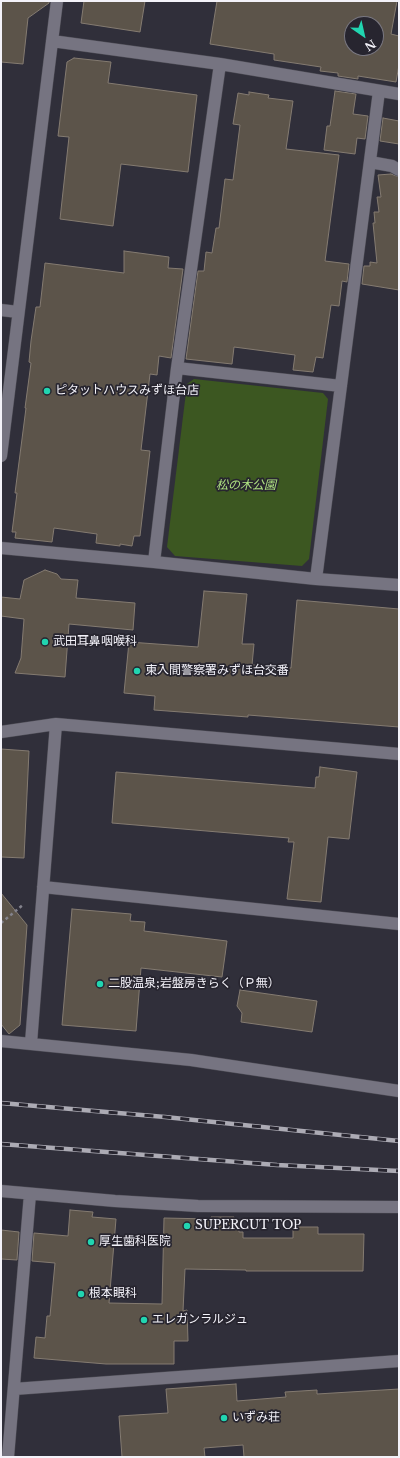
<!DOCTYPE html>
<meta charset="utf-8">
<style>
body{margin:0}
#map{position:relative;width:400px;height:1458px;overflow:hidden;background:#302f3a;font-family:"Libre Baskerville",serif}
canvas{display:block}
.frame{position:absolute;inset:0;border:2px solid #f3f2f9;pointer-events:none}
.north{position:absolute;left:344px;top:16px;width:40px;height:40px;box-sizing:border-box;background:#27252f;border:1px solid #797780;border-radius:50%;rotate:146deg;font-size:11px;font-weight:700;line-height:16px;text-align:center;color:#f3f2f9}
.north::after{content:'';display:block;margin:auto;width:14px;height:18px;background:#21d5b0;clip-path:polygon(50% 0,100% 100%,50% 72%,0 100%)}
</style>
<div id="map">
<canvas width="400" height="1458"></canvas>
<div class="frame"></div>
<div class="north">N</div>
</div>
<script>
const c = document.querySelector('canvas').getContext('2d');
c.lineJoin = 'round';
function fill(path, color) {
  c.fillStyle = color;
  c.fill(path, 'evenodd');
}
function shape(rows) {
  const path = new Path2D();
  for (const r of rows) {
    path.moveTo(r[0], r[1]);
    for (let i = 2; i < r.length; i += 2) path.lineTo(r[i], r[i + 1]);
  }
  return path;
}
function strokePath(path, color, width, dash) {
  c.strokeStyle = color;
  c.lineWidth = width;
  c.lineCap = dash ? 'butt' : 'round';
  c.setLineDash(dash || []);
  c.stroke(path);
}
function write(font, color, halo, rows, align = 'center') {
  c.font = font + ' "Libre Baskerville","Noto Sans JP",serif';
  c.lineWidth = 3.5;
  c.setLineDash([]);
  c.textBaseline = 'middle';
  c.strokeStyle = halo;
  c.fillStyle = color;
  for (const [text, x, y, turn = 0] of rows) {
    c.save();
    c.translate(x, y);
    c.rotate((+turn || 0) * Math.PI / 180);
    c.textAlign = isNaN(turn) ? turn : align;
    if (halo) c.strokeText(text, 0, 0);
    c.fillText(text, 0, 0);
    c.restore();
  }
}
const green = shape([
 [194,379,323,393,328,399,309,559,302,566,175,556,167,547,187,384]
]);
const building = shape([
 [1,1,49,1,49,3,28,18,23,64,1,62,1,1],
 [84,1,145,1,140,32,81,23,84,1],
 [217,1,397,1,391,34,399,36,399,65,396,82,358,76,358,79,338,76,338,73,320,71,321,67,274,60,274,54,210,44,217,1],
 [352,24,376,24,376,48,352,48,352,24],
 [74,58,111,62,108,83,197,95,188,172,121,164,113,226,60,219,69,137,58,136,67,62,74,58],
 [335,91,356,94,353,114,368,116,365,139,357,138,355,154,324,150,327,126,330,126,335,91],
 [249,92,269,95,268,98,293,101,286,149,339,155,325,261,349,264,347,282,342,281,339,306,331,305,323,358,316,357,313,372,293,370,295,355,234,347,232,364,186,359,198,271,204,271,206,252,212,253,216,228,219,228,225,179,233,180,240,125,233,124,238,93,249,95,249,92],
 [383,118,399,121,399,144,380,141,383,118],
 [391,174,399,177,399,290,362,284,364,266,370,266,370,262,377,263,373,223,375,223,374,212,379,212,377,197,381,197,378,175,391,174],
 [124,251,169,257,168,268,183,269,171,358,159,356,157,375,150,374,141,450,150,451,140,536,134,536,132,546,120,544,120,546,96,543,97,534,54,528,52,542,15,538,16,532,12,532,17,493,15,493,26,408,25,408,31,363,29,362,31,341,36,307,40,307,45,263,124,273,124,251],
 [45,570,57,574,61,579,78,580,76,598,135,603,133,630,69,624,65,677,15,673,21,658,24,619,1,616,1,597,20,599,24,580,45,570],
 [204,591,247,594,242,644,254,644,252,665,291,668,297,600,399,609,399,727,248,715,248,717,154,710,155,696,124,693,129,642,198,647,204,591],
 [1,749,29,751,24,858,1,857,1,749],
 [320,767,357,772,349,839,328,837,321,902,287,899,294,842,288,842,289,838,112,823,116,772,315,788,316,777,319,777,320,767],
 [1,893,27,925,20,1025,9,1034,1,1024,1,893],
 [72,909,131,914,130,921,145,922,144,931,227,941,222,977,141,968,136,1031,62,1025,72,909],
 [240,990,317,1001,312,1032,241,1022,242,1013,237,1006,240,990],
 [70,1210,93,1212,92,1217,116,1219,109,1303,162,1304,164,1218,211,1219,211,1217,234,1217,234,1221,239,1220,239,1232,243,1232,243,1238,293,1238,293,1227,318,1227,318,1234,364,1234,363,1271,246,1271,246,1270,185,1269,183,1311,187,1310,188,1341,174,1341,174,1364,106,1364,34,1358,36,1337,45,1338,47,1316,50,1316,55,1263,32,1261,34,1233,68,1236,70,1210],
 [1,1230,19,1232,17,1260,1,1259,1,1230],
 [236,1384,237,1401,286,1397,285,1392,317,1390,317,1394,399,1389,399,1457,244,1457,243,1445,204,1448,205,1457,122,1457,119,1416,168,1413,166,1389,236,1384]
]);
const path = shape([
 [1,923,24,904]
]);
const minor = shape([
 [52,41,220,64,399,94],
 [370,162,392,166,399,170],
 [1,310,18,312],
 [177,368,341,386],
 [1,456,57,1],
 [1,548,154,562,316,579,399,585],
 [154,562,177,368,220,64],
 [316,579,379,91],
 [1,732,56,724,399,754],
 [43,887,399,924],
 [1,1041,191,1060,399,1091],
 [31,1043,56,724],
 [1,1191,115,1201,198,1206,399,1207],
 [14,1389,399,1361],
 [8,1457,30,1194]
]);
const rail = shape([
 [1,1103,165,1117,399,1141],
 [1,1144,277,1165,399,1171]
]);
const markers = [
 [47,391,4,"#21d5b0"],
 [45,642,4,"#21d5b0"],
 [137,671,4,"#21d5b0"],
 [100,984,4,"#21d5b0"],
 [187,1226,4,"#21d5b0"],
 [91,1242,4,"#21d5b0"],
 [81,1294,4,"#21d5b0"],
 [144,1320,4,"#21d5b0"],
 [224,1418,4,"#21d5b0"]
];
const poiNames = [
 ["ピタットハウスみずほ台店",55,391],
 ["武田耳鼻咽喉科",53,642],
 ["東入間警察署みずほ台交番",145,671],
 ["二股温泉;岩盤房きらく（Ｐ無）",108,984],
 ["SUPERCUT TOP",195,1226],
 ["厚生歯科医院",99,1242],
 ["根本眼科",89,1294],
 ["エレガンラルジュ",152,1320],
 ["いずみ荘",232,1418]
];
const parkNames = [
 ["松の木公園",246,486]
];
fill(green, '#3c5721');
fill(building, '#5c544a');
strokePath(building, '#847b71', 1);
strokePath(minor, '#4d4c55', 13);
strokePath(path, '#84838d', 2.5, [3, 3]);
strokePath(minor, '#767481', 12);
strokePath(rail, '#acabb4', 4.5);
strokePath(rail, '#27252f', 3, [9]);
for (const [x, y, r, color] of markers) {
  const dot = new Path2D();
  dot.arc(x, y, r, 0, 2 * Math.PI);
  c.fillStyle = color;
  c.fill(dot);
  strokePath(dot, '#27252f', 1.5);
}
write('12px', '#f3f2f9', '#27252f', poiNames, 'left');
write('italic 12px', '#afe381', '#27252f', parkNames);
</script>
